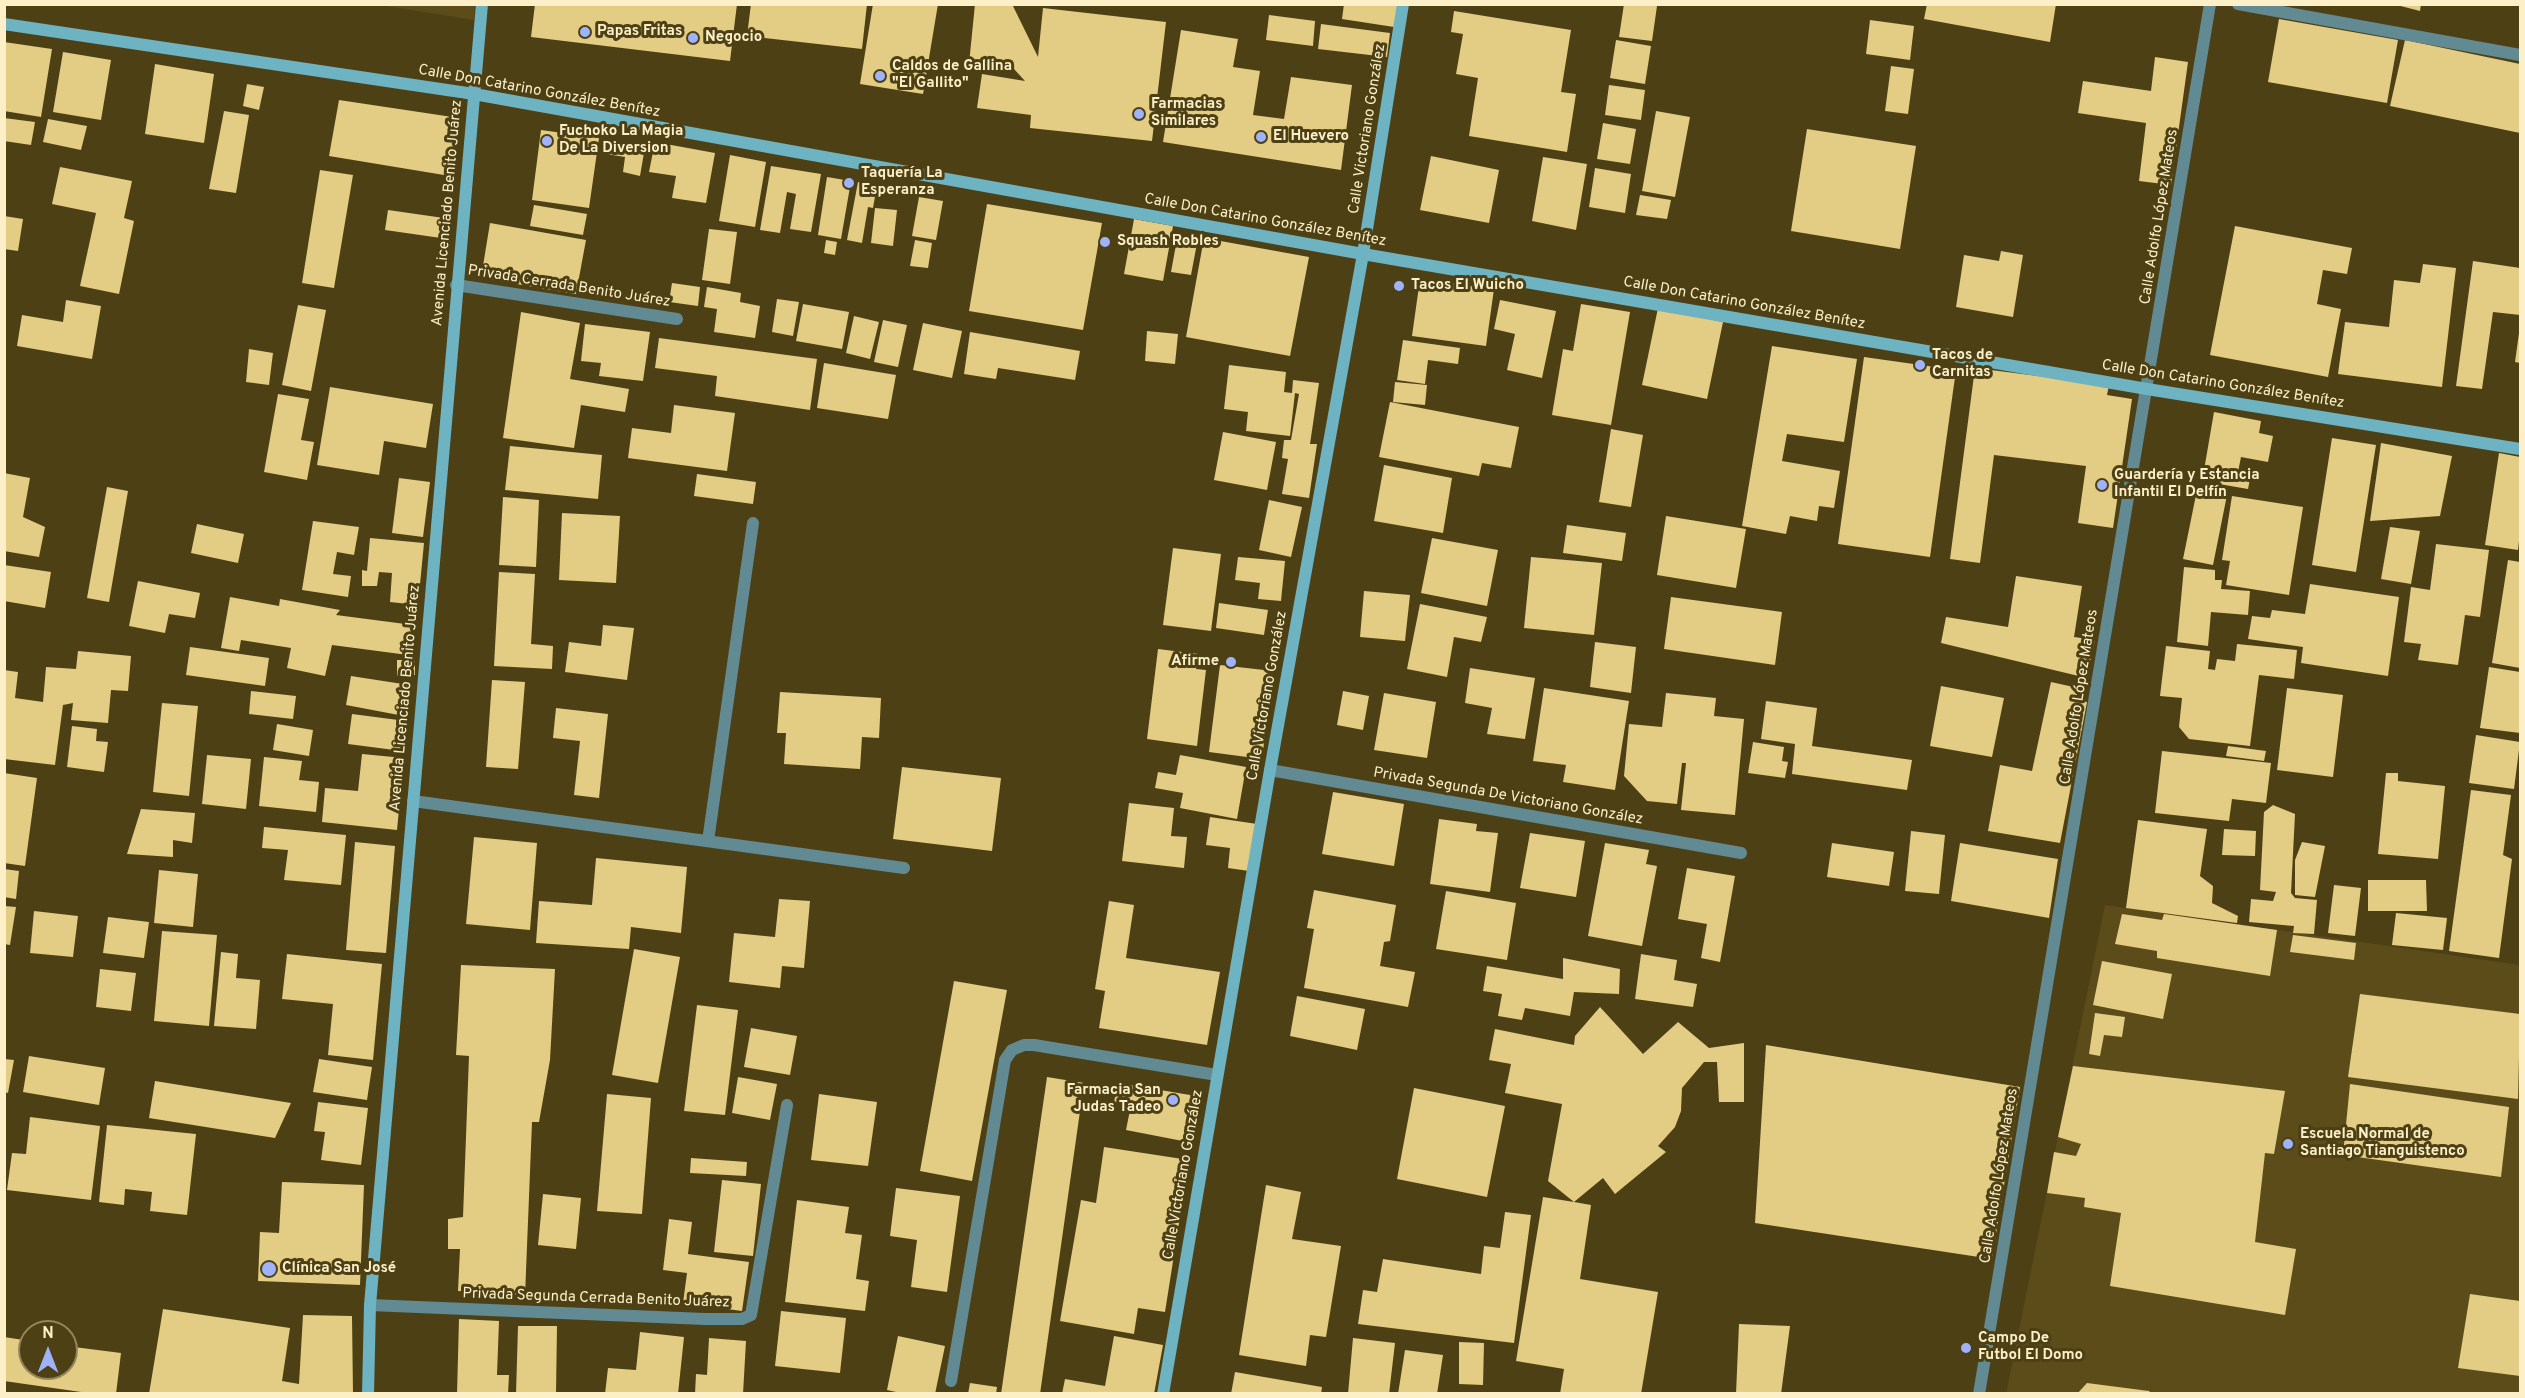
<!DOCTYPE html>
<meta charset="utf-8">
<style>
body{margin:0}
#map{position:relative;width:2525px;height:1398px;overflow:hidden;background:#4d4014;font-family:Overpass,sans-serif}
canvas{display:block}
.frame{position:absolute;inset:0;border:6px solid #fdf0c8;pointer-events:none}
.north{position:absolute;left:18px;top:1320px;width:60px;height:60px;box-sizing:border-box;background:#4d4014;border:2px solid #93865c;border-radius:50%;rotate:0deg;font-size:16px;font-weight:700;line-height:24px;text-align:center;color:#fdf0c8}
.north::after{content:'';display:block;margin:auto;width:21px;height:27px;background:#9fb3fd;clip-path:polygon(50% 0,100% 100%,50% 72%,0 100%)}
</style>
<div id="map">
<canvas width="2525" height="1398"></canvas>
<div class="frame"></div>
<div class="north">N</div>
</div>
<script>
const c = document.querySelector('canvas').getContext('2d');
c.lineJoin = 'round';
function fill(path, color) {
  c.fillStyle = color;
  c.fill(path, 'evenodd');
}
function shape(rows) {
  const path = new Path2D();
  for (const r of rows) {
    path.moveTo(r[0], r[1]);
    for (let i = 2; i < r.length; i += 2) path.lineTo(r[i], r[i + 1]);
  }
  return path;
}
function strokePath(path, color, width, dash) {
  c.strokeStyle = color;
  c.lineWidth = width;
  c.lineCap = dash ? 'butt' : 'round';
  c.setLineDash(dash || []);
  c.stroke(path);
}
function write(font, color, halo, rows, align = 'center') {
  c.font = font + ' Overpass,sans-serif';
  c.lineWidth = 6;
  c.setLineDash([]);
  c.textBaseline = 'middle';
  c.strokeStyle = halo;
  c.fillStyle = color;
  for (const [text, x, y, turn = 0] of rows) {
    c.save();
    c.translate(x, y);
    c.rotate((+turn || 0) * Math.PI / 180);
    c.textAlign = isNaN(turn) ? turn : align;
    if (halo) c.strokeText(text, 0, 0);
    c.fillText(text, 0, 0);
    c.restore();
  }
}
const built = shape([
 [380,5,475,5,474,20],
 [2105,905,2520,965,2520,1393,2006,1394]
]);
const building = shape([
 [535,4,737,4,730,61,531,37],
 [751,4,867,4,862,49,747,36],
 [873,4,938,4,923,94,860,84],
 [975,4,1012,4,1038,57,1043,8,1166,22,1152,141,1030,128,1031,115,977,108,982,74,1025,81,1014,69,969,64],
 [1344,4,1398,4,1394,27,1342,19],
 [1624,4,1657,6,1652,41,1619,37],
 [1927,4,2056,4,2050,42,1924,19],
 [2393,4,2421,4,2420,11],
 [1454,11,1571,30,1561,92,1576,94,1567,152,1469,136,1478,78,1456,74,1463,34,1451,32],
 [1269,15,1315,21,1313,46,1266,40],
 [2279,19,2398,40,2387,103,2268,82],
 [1870,20,1914,26,1910,60,1866,54],
 [1321,24,1390,33,1387,57,1318,49],
 [1181,30,1238,39,1233,67,1260,71,1253,115,1284,119,1291,77,1352,85,1341,170,1163,142],
 [1616,40,1651,46,1645,84,1610,78],
 [2405,40,2520,64,2520,133,2390,106],
 [4,42,52,49,41,117,4,111],
 [63,52,111,60,101,120,53,112],
 [2155,57,2188,62,2171,185,2139,181,2146,123,2078,113,2083,81,2151,91],
 [155,64,214,74,204,143,145,134],
 [1891,66,1914,69,1908,114,1885,111],
 [247,84,264,87,259,110,243,106],
 [1609,85,1645,90,1641,120,1605,115],
 [339,100,459,118,450,176,329,156],
 [224,111,249,115,236,193,209,189],
 [1656,111,1690,117,1675,197,1642,191],
 [4,118,35,122,31,145,4,141],
 [48,119,87,126,81,150,43,142],
 [1603,123,1636,129,1630,164,1597,159],
 [1807,129,1916,146,1900,249,1791,231],
 [541,130,599,138,589,208,532,200],
 [609,140,645,147,640,176,623,172,625,157,606,154],
 [655,142,715,153,706,203,672,198,676,176,649,172],
 [730,155,766,162,755,227,719,221],
 [1431,156,1499,170,1489,223,1420,210],
 [1543,157,1587,164,1576,230,1532,221],
 [771,166,821,174,811,232,790,229,796,194,787,192,780,233,760,230],
 [60,167,132,181,124,218,134,221,119,294,80,286,96,213,52,204],
 [1595,168,1631,174,1625,213,1589,207],
 [320,170,353,175,334,288,302,283],
 [827,177,851,181,841,239,818,235],
 [858,182,877,185,873,208,868,207,862,243,847,240],
 [1640,195,1671,200,1667,219,1636,215],
 [919,197,943,201,936,240,912,236],
 [987,204,1102,223,1083,330,969,311],
 [534,205,587,214,583,235,530,226],
 [875,208,897,210,893,246,871,243],
 [388,210,451,219,448,239,385,230],
 [4,216,23,219,18,251,4,249],
 [1134,219,1173,226,1163,281,1124,274],
 [490,223,586,240,576,294,481,278],
 [2235,226,2352,248,2347,274,2323,270,2317,304,2341,309,2328,377,2210,355],
 [709,229,737,232,730,284,702,280],
 [1178,234,1198,238,1191,275,1171,272],
 [1204,238,1309,257,1290,356,1186,337],
 [826,240,837,242,835,255,824,253],
 [915,240,932,243,928,268,910,266],
 [2001,251,2023,255,2013,317,1956,307,1964,255,1999,261],
 [2473,261,2520,268,2520,315,2493,312,2482,389,2456,386],
 [2423,264,2456,268,2442,387,2338,374,2345,322,2389,327,2394,280,2420,283],
 [1420,279,1494,289,1486,346,1412,336],
 [672,283,700,287,698,306,669,302],
 [707,287,741,293,740,302,760,306,755,338,714,332,717,309,704,307],
 [777,299,799,302,793,336,772,332],
 [66,300,101,306,92,359,17,346,22,315,63,322],
 [1500,300,1556,311,1542,378,1507,370,1515,334,1494,329],
 [803,304,849,312,842,349,796,341],
 [1581,304,1630,312,1611,425,1552,415,1563,349,1573,351],
 [298,305,326,310,311,391,282,385],
 [1658,308,1723,322,1707,399,1642,385],
 [521,312,580,323,570,379,629,389,625,412,581,405,574,448,503,438],
 [854,316,879,322,870,359,846,353],
 [883,320,907,325,898,367,874,362],
 [923,323,962,331,952,378,913,370],
 [585,324,650,332,643,381,599,376,601,363,581,361],
 [1147,331,1178,334,1175,364,1145,361],
 [970,332,1080,351,1075,380,998,368,996,379,964,374],
 [2519,333,2520,333,2520,363,2515,362],
 [659,338,817,359,810,410,715,396,717,376,655,368],
 [1403,340,1460,348,1458,364,1428,360,1425,384,1397,380],
 [1772,346,1857,359,1844,442,1787,434,1782,461,1840,471,1834,508,1819,506,1817,521,1790,516,1786,534,1742,526],
 [249,349,273,353,269,385,246,382],
 [1864,357,1956,370,1930,557,1838,544],
 [824,363,896,375,888,419,817,408],
 [1229,365,1286,372,1284,392,1292,393,1293,380,1319,383,1310,444,1317,444,1309,498,1282,494,1288,459,1282,458,1284,440,1291,440,1299,394,1295,393,1290,436,1246,431,1248,412,1224,409],
 [1975,368,2109,385,2107,395,2132,399,2113,528,2078,523,2086,466,1994,455,1980,563,1950,559],
 [1395,382,1427,385,1425,405,1393,402],
 [330,387,433,404,426,448,384,441,379,475,317,465],
 [278,394,309,399,301,440,314,442,307,480,264,472],
 [1390,402,1519,427,1511,468,1482,463,1479,476,1379,457],
 [674,405,735,413,727,471,628,458,632,428,671,433],
 [2214,412,2261,421,2259,433,2273,436,2268,462,2241,457,2238,472,2251,474,2248,489,2219,484,2220,480,2203,476],
 [1611,429,1643,435,1631,507,1599,502],
 [1223,432,1276,442,1267,490,1214,480],
 [2332,438,2376,445,2356,572,2312,565],
 [2381,443,2452,456,2440,516,2370,521],
 [510,446,602,455,598,499,505,490],
 [2499,453,2520,457,2520,532,2518,550,2485,545],
 [1384,465,1452,478,1443,533,1374,521],
 [4,473,30,478,23,517,45,527,39,557,4,551],
 [697,474,756,482,753,504,694,496],
 [399,478,430,482,423,537,392,533],
 [107,487,128,491,109,602,87,598],
 [2197,490,2227,495,2213,565,2183,559],
 [2232,496,2303,507,2289,595,2226,585,2230,561,2222,560],
 [503,497,539,500,536,567,499,565],
 [1269,500,1302,507,1291,557,1259,550],
 [562,513,620,516,616,583,559,580],
 [1666,516,1746,529,1736,588,1657,575],
 [313,521,359,527,354,555,337,552,333,574,351,576,348,597,302,590],
 [197,524,244,534,238,563,191,553],
 [1567,525,1626,533,1622,561,1563,553],
 [2390,527,2420,531,2411,584,2381,579],
 [370,538,424,543,418,605,390,602,392,573,379,572,377,586,362,586,362,570,367,571],
 [1432,538,1498,550,1487,606,1421,593],
 [2436,544,2489,550,2480,617,2465,615,2458,665,2418,660,2421,644,2404,642,2411,587,2430,590],
 [1173,548,1221,554,1211,631,1163,625],
 [1238,557,1285,561,1281,601,1258,599,1260,583,1235,580],
 [1531,557,1602,563,1594,635,1524,628],
 [2508,560,2520,562,2520,668,2492,663],
 [4,565,51,572,45,608,4,601],
 [2184,567,2215,570,2215,580,2222,580,2221,589,2250,591,2248,615,2211,612,2208,646,2177,642],
 [499,572,535,574,531,644,553,646,552,669,494,666],
 [2016,576,2082,586,2074,637,2095,640,2087,678,1941,643,1946,617,2008,627],
 [138,581,200,593,195,618,169,614,165,633,129,626],
 [2310,584,2399,597,2388,676,2301,663,2303,647,2248,639,2252,616,2270,618,2272,610,2305,614],
 [1364,591,1410,595,1405,641,1360,637],
 [230,597,279,606,280,599,340,610,336,615,413,625,408,655,332,645,325,676,287,668,291,648,241,640,239,651,221,648],
 [1671,597,1782,612,1775,665,1664,649],
 [1219,603,1268,610,1264,635,1216,628],
 [1420,604,1487,617,1481,642,1454,637,1447,677,1407,669],
 [603,625,634,628,627,680,565,672,569,642,601,646],
 [1595,642,1636,647,1631,693,1590,687],
 [2237,644,2297,650,2294,679,2259,675,2250,746,2189,739,2179,727,2182,698,2160,696,2166,646,2210,651,2208,669,2215,670,2217,659,2235,661],
 [190,647,269,658,265,686,186,675],
 [1158,649,1198,654,1196,669,1206,670,1197,746,1147,739],
 [78,651,131,656,128,691,111,690,108,723,71,720,73,703,63,705,55,765,4,759,4,670,18,672,15,698,43,702,46,667,76,669],
 [397,660,415,660,415,675,397,676],
 [1220,665,1273,671,1262,759,1209,752],
 [2489,667,2520,672,2520,733,2480,728],
 [1470,668,1535,678,1525,739,1487,734,1492,708,1465,703],
 [351,676,409,685,404,716,346,705],
 [492,680,525,682,518,769,486,767],
 [2051,682,2078,688,2076,700,2087,702,2060,843,1988,831,2000,765,2032,771],
 [1941,686,2004,698,1992,757,1930,746],
 [1544,688,1629,701,1615,790,1563,782,1566,765,1533,761],
 [2287,688,2343,695,2333,777,2277,770],
 [251,691,296,696,293,719,249,714],
 [1343,691,1369,696,1363,730,1337,725],
 [780,692,881,698,879,738,862,737,860,769,784,764,786,733,777,733],
 [1384,693,1436,702,1427,758,1374,750],
 [1666,693,1716,698,1714,716,1744,719,1735,815,1681,810,1686,763,1682,763,1677,804,1647,801,1624,776,1629,724,1662,727],
 [1766,701,1817,708,1812,746,1912,760,1907,790,1792,774,1795,744,1761,739],
 [162,703,198,706,189,796,153,792],
 [556,708,608,714,599,798,574,795,580,741,553,738],
 [352,714,406,721,402,751,348,744],
 [277,724,313,730,309,756,273,750],
 [72,726,97,729,96,741,108,742,104,772,67,767],
 [2476,735,2520,742,2514,789,2469,783],
 [1753,742,1784,747,1782,761,1788,762,1785,778,1748,773],
 [2228,746,2266,751,2264,761,2226,756],
 [2162,751,2271,763,2266,803,2232,799,2229,821,2155,813],
 [362,754,404,758,397,830,322,822,325,788,358,791],
 [207,755,251,759,246,809,202,804],
 [1180,755,1246,767,1237,819,1180,808,1183,793,1155,788,1158,772,1176,775],
 [264,757,302,761,299,780,319,782,316,812,259,806],
 [902,767,1001,778,992,851,893,839],
 [4,773,37,778,25,866,4,863],
 [2386,773,2398,773,2398,781,2445,786,2438,859,2378,854],
 [2471,790,2511,795,2503,855,2512,859,2499,958,2449,951],
 [1333,792,1404,804,1394,866,1322,854],
 [1129,803,1174,808,1171,836,1187,837,1184,868,1122,861],
 [2273,805,2295,814,2291,893,2295,898,2317,900,2314,934,2293,933,2294,926,2249,922,2251,899,2273,901,2276,892,2260,890,2264,812],
 [141,809,195,813,192,843,173,840,173,857,127,854],
 [1210,817,1257,824,1249,871,1228,868,1230,848,1206,845],
 [1439,819,1477,824,1476,831,1498,833,1490,892,1430,884],
 [2138,820,2207,829,2200,876,2213,886,2212,903,2238,916,2237,923,2126,908],
 [264,827,346,835,341,885,284,880,288,850,262,848],
 [2224,829,2256,831,2255,856,2222,855],
 [1911,831,1945,835,1939,894,1905,891],
 [1530,833,1585,841,1576,897,1520,888],
 [474,837,537,843,530,930,466,924],
 [355,842,395,846,386,953,346,950],
 [2302,842,2325,846,2315,897,2295,895,2295,860],
 [1605,843,1649,850,1646,864,1657,866,1642,946,1588,936],
 [1832,843,1894,852,1889,886,1827,877],
 [1960,843,2058,859,2049,918,1951,901],
 [596,858,687,867,681,933,631,927,629,949,536,943,539,901,592,905],
 [1687,868,1735,876,1720,962,1701,958,1707,924,1678,919],
 [4,869,19,871,16,899,4,897],
 [159,870,198,874,193,927,154,923],
 [2368,880,2426,880,2427,911,2368,911],
 [2334,885,2361,888,2355,936,2328,933],
 [1314,890,1396,905,1390,941,1384,942,1380,966,1415,972,1408,1007,1304,988,1314,929,1307,928],
 [1446,891,1516,903,1507,960,1436,949],
 [779,899,810,901,804,968,782,966,780,988,729,982,734,933,775,937],
 [1109,901,1134,905,1126,958,1220,972,1207,1045,1099,1028,1105,991,1095,989],
 [4,906,16,907,10,945,4,944],
 [34,911,78,916,73,957,30,953],
 [2396,913,2447,918,2443,950,2392,945],
 [2122,914,2162,920,2164,914,2277,930,2270,976,2157,958,2157,951,2115,944],
 [108,917,149,922,144,958,103,953],
 [162,931,217,935,209,1026,154,1021],
 [2293,935,2356,943,2354,960,2290,952],
 [634,949,680,957,658,1083,612,1075],
 [221,952,238,954,236,978,260,980,256,1029,214,1026],
 [287,954,382,964,373,1060,328,1055,333,1004,282,999],
 [1641,954,1677,960,1674,980,1697,984,1693,1007,1635,999],
 [1563,958,1620,969,1619,994,1574,992,1570,1016,1525,1008,1522,1020,1498,1016,1502,994,1483,991,1487,966,1563,979],
 [2102,961,2172,974,2163,1019,2093,1005],
 [461,965,555,969,550,1060,539,1122,532,1122,525,1296,458,1291,460,1249,448,1249,448,1219,463,1217,469,1056,456,1055],
 [100,969,136,973,131,1011,96,1007],
 [954,981,1007,990,972,1181,920,1171],
 [2360,994,2520,1014,2518,1099,2348,1077],
 [1297,996,1365,1009,1357,1050,1290,1036],
 [697,1005,738,1010,725,1115,684,1111],
 [1600,1007,1643,1054,1678,1022,1709,1048,1744,1043,1744,1102,1719,1102,1717,1062,1704,1062,1682,1088,1681,1111,1675,1127,1658,1146,1666,1152,1615,1194,1603,1178,1574,1202,1591,1205,1580,1279,1658,1292,1641,1394,1560,1394,1564,1369,1516,1361,1543,1197,1574,1202,1548,1181,1562,1104,1505,1093,1511,1064,1489,1060,1495,1029,1574,1045,1575,1036],
 [2095,1013,2125,1017,2122,1037,2104,1035,2100,1056,2089,1054],
 [751,1028,797,1036,790,1075,744,1067],
 [1766,1045,2020,1087,1992,1259,1755,1223],
 [29,1056,105,1068,99,1105,23,1092],
 [4,1059,14,1060,8,1093,4,1092],
 [319,1059,372,1067,367,1100,313,1092],
 [2073,1066,2285,1091,2274,1154,2265,1153,2255,1242,2296,1249,2285,1315,2110,1286,2121,1213,2084,1207,2085,1198,2047,1193,2054,1152,2076,1156,2081,1144,2058,1137],
 [738,1077,777,1084,770,1120,732,1113],
 [1047,1077,1084,1083,1040,1394,1001,1394],
 [155,1081,291,1103,275,1138,149,1118],
 [1118,1083,1202,1097,1193,1143,1126,1130,1131,1105,1114,1102],
 [2350,1084,2509,1107,2501,1177,2343,1155],
 [1414,1088,1505,1106,1487,1197,1397,1179],
 [607,1094,651,1098,642,1214,597,1211],
 [819,1094,877,1102,868,1166,811,1160],
 [318,1102,368,1108,361,1165,321,1160,325,1132,314,1131],
 [30,1117,100,1126,91,1200,7,1190,12,1153,26,1154],
 [107,1125,196,1134,187,1215,150,1211,152,1192,125,1189,124,1205,99,1202],
 [1104,1147,1189,1160,1165,1312,1138,1308,1134,1334,1060,1321,1081,1200,1096,1203],
 [691,1158,747,1162,746,1176,690,1173],
 [722,1180,761,1184,753,1256,714,1252],
 [282,1182,364,1185,360,1285,258,1281,260,1232,279,1233],
 [1266,1185,1301,1192,1292,1239,1341,1246,1326,1337,1310,1335,1306,1366,1239,1355],
 [896,1188,960,1196,947,1292,911,1287,917,1240,890,1236],
 [543,1194,581,1198,576,1249,538,1245],
 [797,1200,849,1207,845,1233,862,1235,856,1279,869,1281,865,1311,785,1302],
 [1505,1212,1531,1215,1514,1343,1358,1324,1363,1290,1377,1292,1383,1259,1481,1274,1484,1246,1500,1248],
 [669,1219,692,1222,688,1254,749,1262,742,1311,683,1303,687,1273,663,1270],
 [2470,1294,2520,1301,2520,1376,2458,1368],
 [163,1309,290,1328,282,1381,299,1384,303,1315,352,1316,353,1394,149,1394],
 [781,1311,846,1318,840,1373,775,1366],
 [459,1319,499,1321,497,1375,509,1375,508,1394,457,1394],
 [1739,1324,1790,1326,1781,1394,1736,1394],
 [518,1326,557,1326,556,1394,516,1394],
 [640,1332,684,1337,678,1394,605,1394,608,1368,636,1370],
 [898,1336,945,1346,935,1394,905,1394,887,1390],
 [1114,1336,1163,1345,1154,1394,1062,1394,1065,1379,1105,1386],
 [4,1337,30,1341,30,1368,66,1368,66,1346,121,1353,116,1394,95,1394,4,1381],
 [709,1338,746,1341,743,1394,695,1394,696,1374,707,1375],
 [1353,1338,1395,1343,1389,1394,1348,1394],
 [1459,1342,1484,1343,1483,1385,1459,1384],
 [1405,1350,1443,1355,1437,1394,1398,1394],
 [1235,1372,1322,1387,1321,1394,1231,1394],
 [970,1383,997,1387,996,1394,968,1394],
 [2087,1383,2149,1391,2152,1394,2077,1394]
]);
const lane = shape([
 [456,285,677,319]
]);
const street = shape([
 [2238,4,2520,55],
 [1270,770,1741,853],
 [413,801,904,868],
 [708,841,753,523],
 [370,1305,705,1319,742,1319,751,1315,787,1105],
 [951,1381,1005,1060,1012,1050,1024,1045,1034,1045,1217,1075],
 [1979,1394,2210,4]
]);
const secondary = shape([
 [4,24,474,94,1363,254,2147,389,2520,449],
 [368,1394,370,1305,482,4],
 [1163,1394,1270,770,1363,254,1403,4]
]);
const markers = [
 [585,32,6,"#9fb3fd"],
 [693,38,6,"#9fb3fd"],
 [880,76,6,"#9fb3fd"],
 [1139,114,6,"#9fb3fd"],
 [1261,137,6,"#9fb3fd"],
 [547,141,6,"#9fb3fd"],
 [849,183,6,"#9fb3fd"],
 [1105,242,6,"#9fb3fd"],
 [1399,286,6,"#9fb3fd"],
 [1920,365,6,"#9fb3fd"],
 [2102,485,6,"#9fb3fd"],
 [1231,662,6,"#9fb3fd"],
 [1173,1100,6,"#9fb3fd"],
 [2288,1144,6,"#9fb3fd"],
 [269,1269,8,"#9fb3fd"],
 [1966,1348,6,"#9fb3fd"]
];
const poiNames = [
 ["Papas Fritas",597,32],
 ["Negocio",705,38],
 ["Caldos de Gallina",892,67],
 ["\"El Gallito\"",892,84],
 ["Farmacias",1151,105],
 ["Similares",1151,122],
 ["Fuchoko La Magia",559,132],
 ["De La Diversion",559,149],
 ["El Huevero",1273,137],
 ["Taquería La",861,174],
 ["Esperanza",861,191],
 ["Squash Robles",1117,242],
 ["Tacos El Wuicho",1411,286],
 ["Tacos de",1932,356],
 ["Carnitas",1932,373],
 ["Guardería y Estancia",2114,476],
 ["Infantil El Delfín",2114,493],
 ["Afirme",1219,662,"right"],
 ["Farmacia San",1161,1091,"right"],
 ["Judas Tadeo",1161,1108,"right"],
 ["Escuela Normal de",2300,1135],
 ["Santiago Tianguistenco",2300,1152],
 ["Clínica San José",282,1269],
 ["Campo De",1978,1339],
 ["Futbol El Domo",1978,1356]
];
const streetNames = [
 ["Calle Don Catarino González Benítez",539,92,10],
 ["Calle Victoriano González",1368,129,-81],
 ["Avenida Licenciado Benito Juárez",448,213,-85],
 ["Calle Adolfo López Mateos",2160,217,-81],
 ["Calle Don Catarino González Benítez",1265,221,10],
 ["Privada Cerrada Benito Juárez",569,287,9],
 ["Calle Don Catarino González Benítez",1744,304,10],
 ["Calle Don Catarino González Benítez",2223,385,9],
 ["Calle Victoriano González",1268,696,-80],
 ["Calle Adolfo López Mateos",2080,697,-81],
 ["Avenida Licenciado Benito Juárez",406,698,-85],
 ["Privada Segunda De Victoriano González",1508,797,10],
 ["Calle Victoriano González",1184,1175,-80],
 ["Calle Adolfo López Mateos",2000,1176,-81],
 ["Privada Segunda Cerrada Benito Juárez",596,1299,2]
];
fill(built, '#5b4c1a');
fill(building, '#e3cc83');
strokePath(lane, '#618a93', 12);
strokePath(street, '#618a93', 12);
strokePath(secondary, '#6eb3c1', 12);
for (const [x, y, r, color] of markers) {
  const dot = new Path2D();
  dot.arc(x, y, r, 0, 2 * Math.PI);
  c.fillStyle = color;
  c.fill(dot);
  strokePath(dot, '#4d4014', 2);
}
write('bold 15px', '#fdf0c8', '#4d4014', poiNames, 'left');
write('15px', '#fdf0c8', '#4d4014', streetNames);
</script>
